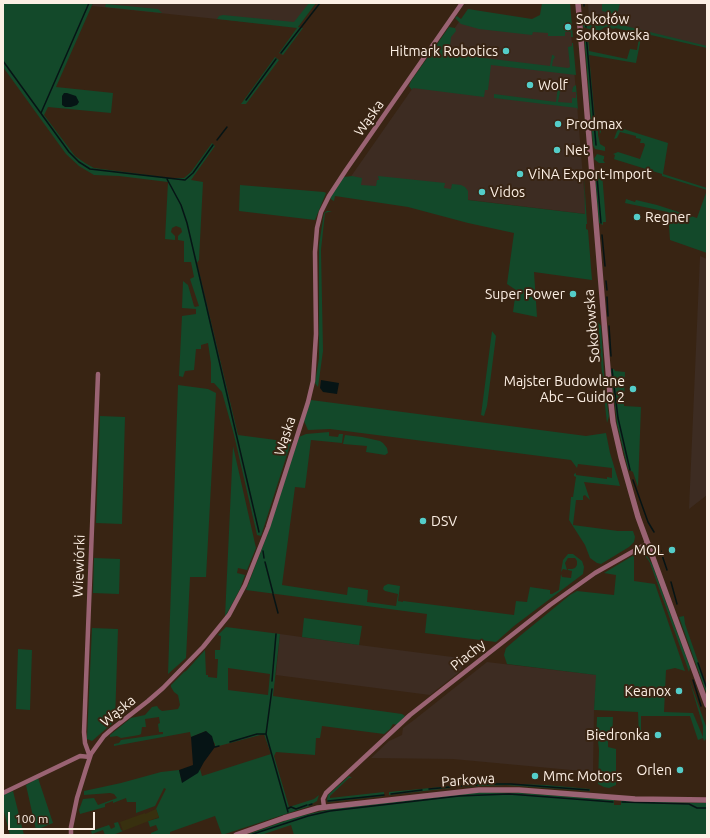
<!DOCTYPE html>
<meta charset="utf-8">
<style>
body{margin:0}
#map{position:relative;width:710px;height:838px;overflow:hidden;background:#382413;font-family:Ubuntu,sans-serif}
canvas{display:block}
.frame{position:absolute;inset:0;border:4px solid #fcefe4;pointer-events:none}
.scale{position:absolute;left:8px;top:812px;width:87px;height:18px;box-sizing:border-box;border:2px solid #fcefe4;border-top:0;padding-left:5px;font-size:12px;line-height:14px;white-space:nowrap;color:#fcefe4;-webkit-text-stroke:3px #382413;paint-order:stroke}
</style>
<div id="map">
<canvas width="710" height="838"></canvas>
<div class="frame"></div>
<div class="scale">100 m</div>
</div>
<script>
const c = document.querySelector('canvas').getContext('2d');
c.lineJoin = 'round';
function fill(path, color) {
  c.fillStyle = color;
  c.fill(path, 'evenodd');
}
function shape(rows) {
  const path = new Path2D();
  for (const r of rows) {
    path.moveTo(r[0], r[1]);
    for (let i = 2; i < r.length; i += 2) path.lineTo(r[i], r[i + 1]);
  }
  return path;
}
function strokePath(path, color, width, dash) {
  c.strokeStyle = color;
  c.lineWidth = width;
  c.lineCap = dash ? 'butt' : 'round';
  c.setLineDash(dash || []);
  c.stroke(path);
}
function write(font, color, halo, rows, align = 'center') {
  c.font = font + ' Ubuntu,sans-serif';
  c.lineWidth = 4;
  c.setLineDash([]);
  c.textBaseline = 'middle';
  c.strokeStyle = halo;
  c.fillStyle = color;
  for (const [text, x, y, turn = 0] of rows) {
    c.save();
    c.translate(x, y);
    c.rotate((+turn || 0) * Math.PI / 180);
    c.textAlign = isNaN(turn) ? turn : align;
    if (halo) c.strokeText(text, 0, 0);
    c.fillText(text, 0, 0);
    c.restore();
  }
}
const industrial = shape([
 [93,3,314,3,294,27,92,6],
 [588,3,707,3,707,47,589,19],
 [461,19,571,32,586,214,345,185],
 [700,256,707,259,707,495,689,509],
 [280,634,359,645,468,659,458,673,430,695,276,675],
 [487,662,597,675,594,710,593,772,453,759,371,758,389,741,402,735,403,728,414,720]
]);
const green = shape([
 [3,3,93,3,56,87,113,93,111,113,48,107,44,115,75,156,85,163,94,168,171,178,184,178,191,172,212,143,215,146,191,180,203,182,199,260,197,263,238,435,291,442,261,536,257,535,234,435,222,392,214,383,211,383,211,363,208,343,201,345,201,349,196,349,194,370,185,371,183,377,179,376,182,316,196,314,196,309,182,308,183,281,188,285,194,306,195,307,199,306,190,279,194,277,191,262,184,262,184,241,178,240,178,236,182,232,181,228,176,226,172,228,171,232,175,236,175,240,165,239,168,182,119,176,94,175,79,166,66,154,3,67],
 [309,3,316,3,298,27,303,28,283,55,279,53,297,28,217,19,219,16,223,15,294,22],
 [542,3,570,3,573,37,571,37,571,32,565,32,565,36,548,36,548,33,533,32,532,35,479,29,461,24,455,18,457,16,461,19,468,9,532,19,540,15],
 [602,3,620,3,617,15,602,11],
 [106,4,158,9,162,13,105,7],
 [594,16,605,21,707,46,707,48,642,33,636,63,589,55,595,120,668,143,663,174,707,188,707,253,670,240,668,212,625,203,626,199,635,202,636,200,657,205,697,218,707,190,662,176,662,174,604,156,604,159,603,160,605,163,599,163,594,159,597,154,614,159,615,155,613,154,618,152,640,159,645,145,644,143,640,143,641,139,636,138,636,136,620,132,617,138,614,139,617,131,603,126,600,134,599,127,598,127,598,135,600,144,605,147,605,151,595,149,593,145,584,34,587,33,588,35,589,51,627,59,630,49,637,50,639,38,632,36,633,32,615,28,614,29,605,27,598,32,583,27,584,22,586,19],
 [449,27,455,28,456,31,451,37,449,54,476,57,550,66,552,55,553,55,555,57,553,60,552,66,568,68,570,67,568,47,572,46,572,43,573,43,576,75,491,65,488,90,485,90,484,97,413,88,412,90,409,86,411,81],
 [275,57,279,60,246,104,241,104],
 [576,85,578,110,577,108,494,98,494,94,556,102,558,86,561,87,562,89,560,92,558,102,572,103,572,98,576,98,576,92,572,92,573,87],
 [602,173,606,222,603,222,603,225,599,223,595,176],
 [352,176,362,178,361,185,376,186,377,180,379,180,378,176,445,183,444,188,451,189,452,184,461,185,465,187,468,191,468,200,585,214,584,176,587,224,586,224,586,229,588,230,592,280,534,272,537,317,513,312,516,290,507,284,514,233,468,223,408,207,335,196,334,201,332,200,330,198,344,177],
 [240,185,324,192,326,193,315,220,239,211],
 [327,211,332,211,325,213,321,250,323,351,318,387,315,383,319,358,319,245,324,213],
 [598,322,601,326,605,390,609,416,607,423,603,387],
 [492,331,496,336,487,406,484,416,481,415],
 [611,369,614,369,615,371,625,372,624,406,641,407,638,487,633,472,628,469,617,424],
 [178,385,208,389,216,393,206,577,190,577,186,658,168,674],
 [311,400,586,436,606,433,610,453,620,486,584,482,590,500,585,495,583,496,583,500,576,500,573,525,618,531,633,531,635,537,634,542,629,547,601,564,597,563,590,558,585,545,569,520,571,497,573,497,576,477,574,476,574,474,576,473,576,475,607,479,607,477,612,478,612,468,578,464,577,468,571,460,330,429,308,430,304,421],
 [100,416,125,417,122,524,96,523],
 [329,432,329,436,338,437,339,434,343,434,342,443,311,440,305,488,295,487,282,585,347,595,348,587,368,590,367,602,396,606,398,594,385,591,383,589,384,586,388,584,400,586,398,601,403,602,403,601,514,615,516,601,527,602,530,587,550,590,550,594,552,594,559,590,561,574,562,577,571,578,572,571,568,570,568,569,572,569,575,568,577,565,577,561,575,558,568,558,565,563,567,570,563,569,561,572,563,560,568,554,573,554,582,561,584,567,583,574,514,626,496,642,425,633,427,614,246,590,269,530,299,437,306,434],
 [345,435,362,437,380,441,383,443,387,448,388,453,385,455,366,452,367,446,343,444],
 [233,446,256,548,247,570,238,568,237,573,245,575,240,589,225,617],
 [641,553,647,556,652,564,690,667,689,672,650,563,647,558],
 [634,555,634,581,655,584,685,671,675,668,666,670,664,712,693,713,703,737,703,726,689,679,707,729,707,738,704,741,703,738,698,740,690,716,641,716,641,736,639,736,638,712,594,710,596,675,507,664,504,655,506,648,521,635,570,595,577,591,614,595,616,575,604,573],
 [94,558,120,559,119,594,93,593],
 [684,616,685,624,707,687,707,695,679,617],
 [304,618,362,626,359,645,302,637],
 [226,627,280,634,273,696,402,714,405,716,397,725,393,724,390,729,384,734,322,726,320,738,316,738,315,755,276,752,274,756,289,807,314,799,319,795,317,801,310,805,310,806,222,835,215,816,170,832,170,835,151,835,151,833,158,830,156,825,150,827,148,821,159,818,156,809,166,789,164,788,155,806,136,813,136,802,127,802,126,798,113,803,113,801,105,804,105,807,80,814,79,810,83,799,94,798,98,805,117,798,114,794,110,793,84,795,84,791,121,783,161,772,179,770,182,782,200,769,202,776,271,754,264,734,215,747,215,744,206,731,191,737,190,732,114,746,114,744,119,743,121,740,163,734,163,732,159,732,158,724,160,723,159,717,145,719,146,727,142,727,141,734,139,735,121,738,117,736,110,737,110,735,131,718,145,715,152,707,157,706,159,709,162,711,178,709,180,705,178,695,174,692,171,687,171,685,184,672,186,671,205,650,206,675,208,675,208,677,217,678,218,659,215,659,215,650,220,650,221,636,218,635],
 [228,668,270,674,268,695,228,690],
 [92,628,118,629,115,721,92,741,87,739],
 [18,649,32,650,30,710,16,709],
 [597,717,613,717,612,740,608,741,608,747,616,749,616,785,609,788,604,787,598,784,599,750,598,741,596,741],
 [349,776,352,778,349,778,330,796,330,798,384,792,384,796,328,802,327,799,328,795],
 [38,778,53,823,36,830,26,785],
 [487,783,546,785,590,789,590,791,506,785,457,787,456,786],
 [451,786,450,788,389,795,389,792],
 [13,791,24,835,10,835,3,808,3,795],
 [482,792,521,793,614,800,614,805,621,805,621,801,707,803,707,835,294,835,291,825,261,835,246,835,290,819,313,813,333,809],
 [118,822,121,830,123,831,113,835,105,835,103,830,92,834,91,831,109,825,111,829,115,827,114,823]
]);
const sand = shape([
 [156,809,159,817,123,831,120,822,145,813,145,814]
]);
const water = shape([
 [67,93,76,96,79,102,77,105,71,107,65,107,62,105,62,96,64,93],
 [321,380,339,383,337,394,323,392,320,388],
 [206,731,212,736,215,747,204,762,198,773,182,783,179,770,193,765,191,737]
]);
const stream = shape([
 [584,3,584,6],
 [585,21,586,27],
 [586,34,596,145],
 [281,53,320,3],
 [3,61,69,152,79,162,90,169,185,180,193,173,213,145],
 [246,100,276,59],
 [41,113,89,3],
 [217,140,227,127],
 [597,177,601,223],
 [167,179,181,205,187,223,259,532],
 [602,235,605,266],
 [606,281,607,290],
 [607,297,608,316],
 [609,326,611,356],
 [612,369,618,418,630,470],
 [633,480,648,522,654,532],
 [660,549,667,570],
 [263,551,264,558],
 [265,562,273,593],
 [671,582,677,604],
 [273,594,278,613],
 [698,663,707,689],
 [693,680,701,706],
 [272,681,276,634],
 [272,689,266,734,288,812],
 [230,742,257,734,266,734],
 [215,747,219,746],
 [485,784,511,784,589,790],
 [459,786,477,785],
 [429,789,450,787],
 [391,794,422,790],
 [328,801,384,795],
 [622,802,689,804,697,808,707,808],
 [309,805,312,804],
 [287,809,291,807,296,809,307,805],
 [250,835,308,816,330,811,459,796,509,794,613,802]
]);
const minor = shape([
 [90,757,85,743,84,732,98,374],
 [3,793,80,756,90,757],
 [324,807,323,799,326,793,410,715,550,605,595,573,648,543],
 [71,835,71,827,77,798,86,769,91,754,96,747,104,736,112,729,148,701,163,688,203,647,229,615,245,585,268,527,308,402,313,381,316,334,315,252,317,228,321,212,329,196,346,170,462,3]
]);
const tertiary = shape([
 [578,3,610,394,613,422,621,457,638,517,707,705],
 [236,835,284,818,318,808,479,790,519,790,635,799,707,800]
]);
const markers = [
 [568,27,4,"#54cdc9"],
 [506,51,4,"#54cdc9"],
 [530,85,4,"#54cdc9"],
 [558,124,4,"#54cdc9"],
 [557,150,4,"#54cdc9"],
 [520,174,4,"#54cdc9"],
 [482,192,4,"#54cdc9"],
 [637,217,4,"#54cdc9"],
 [573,294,4,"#54cdc9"],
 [633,389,4,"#54cdc9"],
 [423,521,4,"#54cdc9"],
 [672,550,4,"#54cdc9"],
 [679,691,4,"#54cdc9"],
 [658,735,4,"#54cdc9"],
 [680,770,4,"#54cdc9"],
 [535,776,4,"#54cdc9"]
];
const poiNames = [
 ["Sokołów",576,19],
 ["Sokołowska",576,35],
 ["Hitmark Robotics",498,51,"right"],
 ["Wolf",538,85],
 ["Prodmax",566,124],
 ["Net",565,150],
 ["ViNA Export-Import",528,174],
 ["Vidos",490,192],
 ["Regner",645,217],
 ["Super Power",565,294,"right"],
 ["Majster Budowlane",625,381,"right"],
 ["Abc – Guido 2",625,397,"right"],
 ["DSV",431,521],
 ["MOL",664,550,"right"],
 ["Keanox",671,691,"right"],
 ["Biedronka",650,735,"right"],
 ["Orlen",672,770,"right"],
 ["Mmc Motors",543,776]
];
const streetNames = [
 ["Wąska",369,118,-55],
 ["Sokołowska",592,326,-95],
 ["Wąska",285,436,-72],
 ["Wiewiórki",79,566,-88],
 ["Piachy",468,655,-39],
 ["Wąska",118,711,-39],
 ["Parkowa",468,780,-4]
];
fill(industrial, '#3d2c22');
fill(green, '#13492a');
fill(sand, '#38300f');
fill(water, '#061415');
strokePath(stream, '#061415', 1.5);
strokePath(minor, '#9a6373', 4.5);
strokePath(tertiary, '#9a6373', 5.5);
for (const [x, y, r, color] of markers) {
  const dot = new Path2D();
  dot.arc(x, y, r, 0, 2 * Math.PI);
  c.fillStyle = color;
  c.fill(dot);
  strokePath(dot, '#382413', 1.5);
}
write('14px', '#fcefe4', '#382413', poiNames, 'left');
write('14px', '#fcefe4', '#382413', streetNames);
</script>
